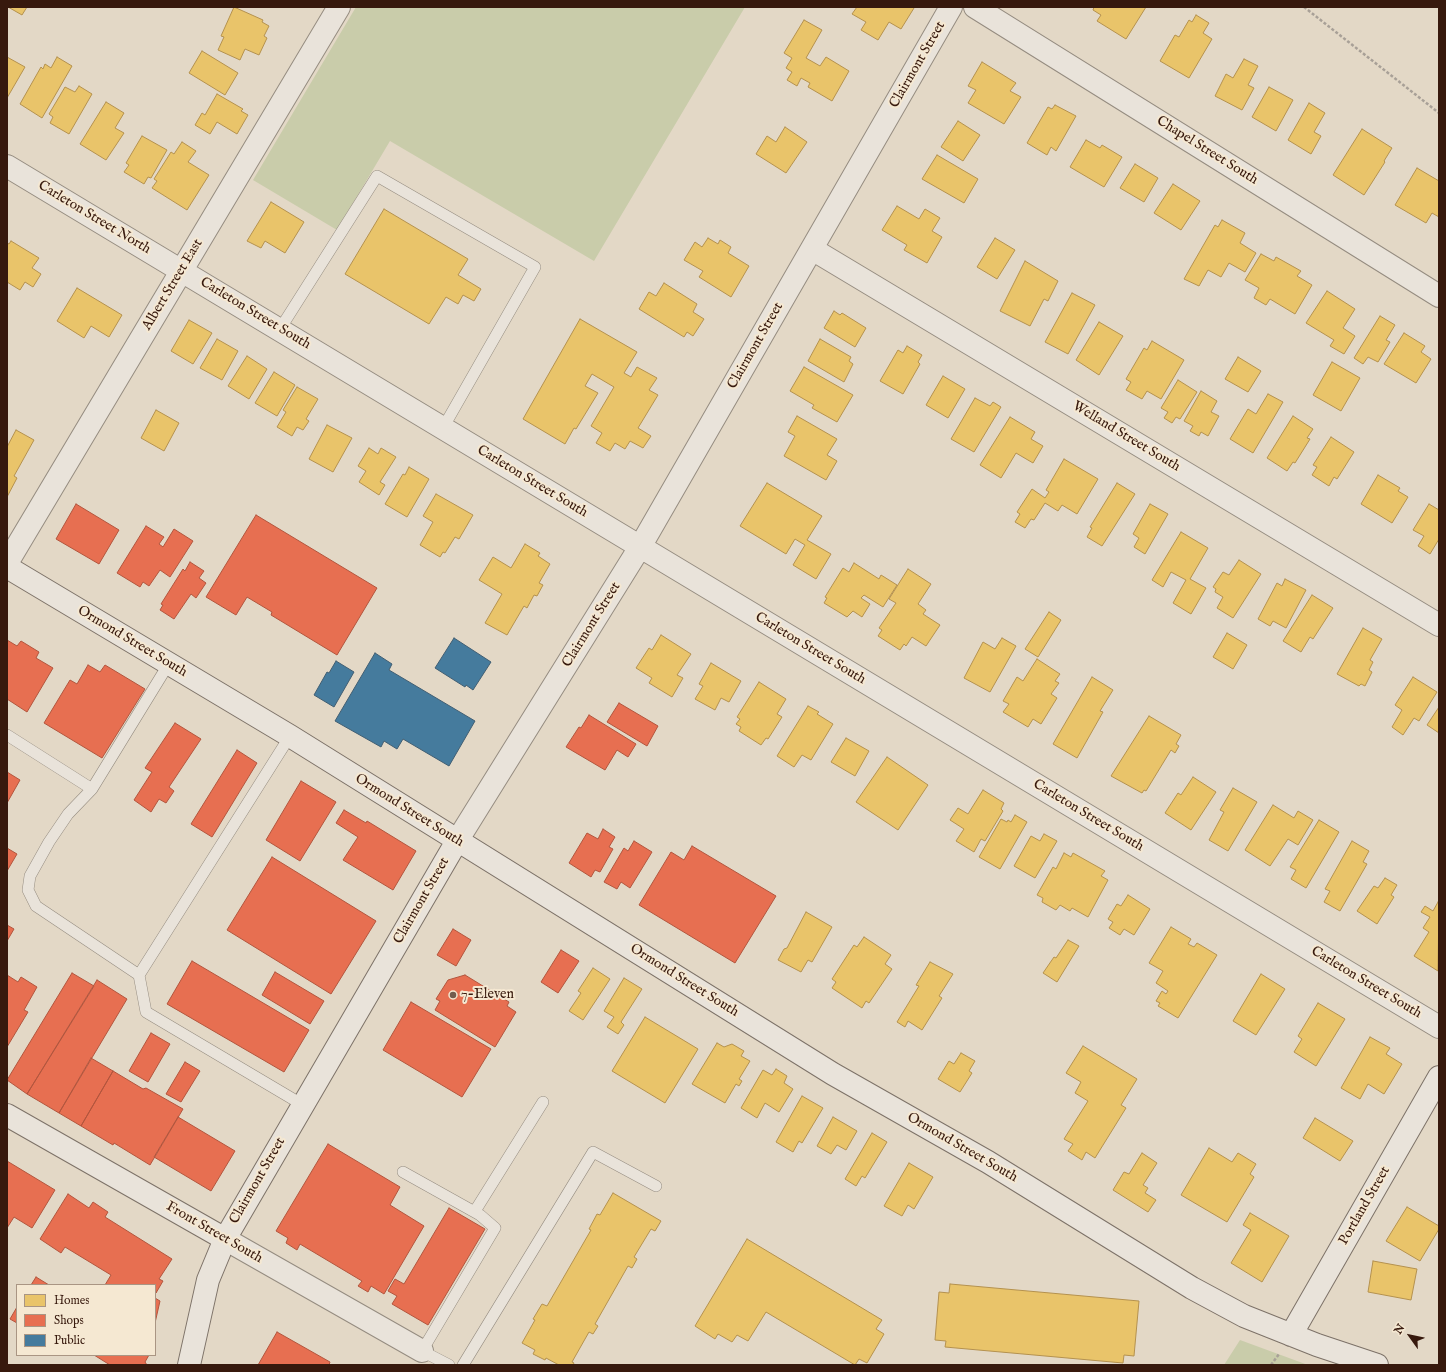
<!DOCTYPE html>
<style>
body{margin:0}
#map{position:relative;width:1446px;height:1372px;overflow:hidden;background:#e3d8c6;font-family:"IM FELL English",serif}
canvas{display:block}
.frame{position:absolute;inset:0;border:8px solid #37190d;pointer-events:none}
.legend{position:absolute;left:16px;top:1284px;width:140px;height:72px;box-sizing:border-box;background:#f5e8d2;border:1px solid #a99583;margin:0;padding:5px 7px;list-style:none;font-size:12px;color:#37190d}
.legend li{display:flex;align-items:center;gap:8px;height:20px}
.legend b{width:20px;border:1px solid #a99583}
.north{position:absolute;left:1390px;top:1316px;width:40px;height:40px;-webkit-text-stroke:3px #f5e8d2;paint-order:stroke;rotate:303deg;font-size:11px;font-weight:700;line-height:16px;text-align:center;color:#37190d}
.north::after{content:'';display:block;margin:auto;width:14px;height:18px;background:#37190d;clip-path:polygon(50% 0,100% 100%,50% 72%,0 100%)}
</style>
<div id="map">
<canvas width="1446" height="1372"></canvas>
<div class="frame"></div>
<ul class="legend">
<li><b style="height:11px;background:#e9c46a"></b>Homes</li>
<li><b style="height:11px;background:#e76f51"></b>Shops</li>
<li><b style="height:11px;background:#457b9d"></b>Public</li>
</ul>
<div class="north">N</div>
</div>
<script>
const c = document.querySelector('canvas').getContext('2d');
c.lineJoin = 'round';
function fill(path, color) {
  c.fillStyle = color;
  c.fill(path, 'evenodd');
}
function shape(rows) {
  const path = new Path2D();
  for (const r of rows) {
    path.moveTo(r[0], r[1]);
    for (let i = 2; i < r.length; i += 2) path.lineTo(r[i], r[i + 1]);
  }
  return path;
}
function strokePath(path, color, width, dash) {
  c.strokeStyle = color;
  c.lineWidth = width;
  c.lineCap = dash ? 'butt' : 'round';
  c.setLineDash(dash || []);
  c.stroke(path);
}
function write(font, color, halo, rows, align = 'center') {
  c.font = font + ' "IM FELL English",serif';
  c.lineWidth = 4;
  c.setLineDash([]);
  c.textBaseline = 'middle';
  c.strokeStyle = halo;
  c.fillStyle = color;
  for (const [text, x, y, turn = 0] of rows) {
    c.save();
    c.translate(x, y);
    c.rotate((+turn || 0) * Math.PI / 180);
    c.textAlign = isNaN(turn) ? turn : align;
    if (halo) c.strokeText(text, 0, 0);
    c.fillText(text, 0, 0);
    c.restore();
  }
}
const green = shape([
 [356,7,745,7,594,261,390,141,337,230,253,180],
 [1240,1340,1308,1365,1224,1365]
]);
const homes = shape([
 [8,7,27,7,22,15,8,7],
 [234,7,263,20,262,22,269,26,264,36,267,38,259,55,245,49,240,60,218,50,224,37,221,36,234,7],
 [857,7,913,7,914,8,901,29,889,22,878,40,861,30,866,22,852,14,857,7],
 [1094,7,1146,7,1126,39,1097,21,1101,15,1093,10,1094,7],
 [1196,15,1209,23,1203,33,1212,39,1189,78,1160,61,1175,35,1179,37,1189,20,1192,22,1196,15],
 [804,20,822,30,806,58,820,66,826,57,849,71,832,101,808,87,810,83,801,78,797,86,787,80,792,72,786,68,792,58,784,53,804,20],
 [202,51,238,73,225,95,189,73,202,51],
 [7,57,25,67,7,98,7,57],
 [57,57,72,66,42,118,20,104,41,67,43,69,45,64,51,68,57,57],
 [1244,59,1258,66,1248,85,1254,88,1242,110,1215,96,1226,74,1233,78,1244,59],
 [982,62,1016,83,1010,91,1021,97,1004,124,968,103,976,90,968,86,982,62],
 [79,86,92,94,69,134,50,123,53,117,49,114,65,87,75,92,79,86],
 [1269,87,1293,100,1276,131,1252,117,1269,87],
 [217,94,243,109,241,111,248,115,237,134,217,122,210,134,195,125,202,113,205,115,217,94],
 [106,102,124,113,115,128,124,133,106,160,80,144,106,102],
 [1309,103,1325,113,1314,132,1321,136,1311,154,1288,140,1309,103],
 [1055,105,1076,116,1056,151,1051,147,1047,155,1027,143,1048,107,1052,109,1055,105],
 [958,121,980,135,963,161,941,147,958,121],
 [785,127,807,142,786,173,756,154,767,136,776,142,785,127],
 [1362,129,1392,148,1384,161,1385,162,1364,195,1333,175,1362,129],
 [142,136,167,150,151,178,148,177,144,184,124,172,129,165,126,163,142,136],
 [1086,140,1100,148,1102,145,1122,157,1104,187,1070,167,1086,140],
 [182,142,196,151,188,162,209,175,187,210,152,188,157,181,154,179,171,152,174,154,182,142],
 [937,155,978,179,964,203,922,179,937,155],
 [1135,164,1158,178,1144,202,1120,188,1135,164],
 [1417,168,1439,181,1439,217,1432,213,1426,223,1395,205,1417,168],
 [1173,184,1200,201,1181,230,1154,213,1173,184],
 [271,202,304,222,285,253,265,241,261,248,247,241,271,202],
 [897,206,919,219,925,209,940,218,932,231,942,237,927,263,904,250,907,245,882,230,897,206],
 [384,209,468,259,458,275,481,289,474,301,463,295,458,304,446,297,429,324,345,274,384,209],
 [1222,220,1245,233,1240,243,1256,253,1245,272,1229,263,1221,277,1208,270,1199,286,1184,279,1215,225,1218,227,1222,220],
 [708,238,718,244,720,240,731,247,728,253,749,266,731,297,699,277,703,271,684,260,695,242,702,247,708,238],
 [995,238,1015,250,997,279,977,267,995,238],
 [11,241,39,258,32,268,41,274,33,287,25,282,20,290,7,282,7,243,9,244,11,241],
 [1261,254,1274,261,1276,257,1301,271,1297,276,1312,285,1295,314,1270,299,1266,305,1254,298,1259,288,1245,280,1261,254],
 [1025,261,1058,281,1048,301,1044,299,1030,326,1000,311,1025,261],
 [664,283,697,304,693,312,704,319,693,336,687,332,684,337,639,309,649,292,656,296,664,283],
 [77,288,122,315,109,337,91,326,84,338,57,321,77,288],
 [1327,291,1355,309,1343,328,1355,336,1344,354,1330,346,1334,340,1306,323,1327,291],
 [1072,293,1095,305,1068,354,1045,342,1072,293],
 [834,311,840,315,842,313,866,328,855,347,824,328,834,311],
 [1380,316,1395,325,1386,340,1390,342,1378,362,1368,357,1363,364,1354,358,1380,316],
 [580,319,637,352,624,373,631,377,637,367,657,378,649,390,658,395,638,428,651,436,643,448,630,441,625,449,615,443,610,451,596,443,602,433,591,426,614,387,592,374,585,386,598,393,576,429,574,428,565,444,523,419,580,319],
 [189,320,212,333,193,364,171,351,189,320],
 [1099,322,1123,336,1099,375,1076,360,1099,322],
 [1404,333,1425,346,1421,352,1431,359,1416,383,1384,364,1404,333],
 [217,339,238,351,222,380,200,368,217,339],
 [820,339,851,357,849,361,853,364,844,382,808,361,820,339],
 [1152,341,1184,360,1161,399,1147,391,1142,399,1126,390,1131,382,1126,379,1144,348,1147,350,1152,341],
 [907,346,922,355,918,362,920,364,903,394,880,381,898,350,903,353,907,346],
 [247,356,267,369,249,399,228,386,247,356],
 [1238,357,1261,371,1248,392,1225,379,1238,357],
 [1332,362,1360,378,1341,411,1313,395,1332,362],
 [804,367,853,395,837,422,812,408,814,405,790,391,804,367],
 [274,372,295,385,277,416,255,403,274,372],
 [943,376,965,389,948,418,926,405,943,376],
 [1178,380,1197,392,1180,419,1176,417,1172,423,1164,418,1168,412,1161,408,1178,380],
 [297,387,318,399,306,419,309,421,303,430,297,427,292,436,277,427,286,412,283,410,297,387],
 [1201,391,1217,401,1211,412,1219,416,1208,436,1201,432,1199,436,1190,431,1193,426,1184,421,1201,391],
 [1268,394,1283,402,1253,453,1230,439,1248,409,1256,414,1268,394],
 [975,398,990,406,993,402,1001,407,974,452,951,439,975,398],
 [156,410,179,423,164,451,141,438,156,410],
 [797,416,837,439,827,455,837,461,826,480,784,456,795,436,788,432,797,416],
 [1293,416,1313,429,1307,438,1310,439,1295,463,1293,462,1287,471,1267,458,1293,416],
 [1010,417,1035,432,1031,439,1043,446,1033,463,1016,453,1001,478,980,465,1010,417],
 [327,425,352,438,333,472,309,459,327,425],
 [16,430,34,440,14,476,17,478,7,497,7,447,16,430],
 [1331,437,1354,452,1337,479,1334,477,1329,486,1312,475,1317,467,1313,465,1331,437],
 [369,448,378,454,381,448,396,457,380,482,385,485,379,495,359,482,366,471,358,466,369,448],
 [1064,459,1098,479,1077,514,1062,505,1058,511,1045,503,1034,520,1031,519,1025,528,1015,522,1020,514,1017,512,1032,489,1045,498,1049,492,1046,490,1064,459],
 [409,467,429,479,407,517,385,504,403,474,405,475,409,467],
 [1378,475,1400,488,1398,491,1408,497,1392,523,1361,504,1378,475],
 [767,483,822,516,807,540,831,554,816,579,793,565,805,545,795,539,786,554,740,526,767,483],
 [1117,483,1135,494,1102,546,1087,537,1092,528,1090,527,1117,483],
 [436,494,473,515,459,539,455,537,445,553,443,552,440,557,420,545,433,522,423,516,436,494],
 [1150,504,1168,514,1145,554,1134,547,1139,538,1133,534,1150,504],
 [1429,504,1439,510,1439,539,1430,554,1418,546,1424,536,1413,530,1429,504],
 [1181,532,1208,548,1190,579,1206,588,1191,614,1173,603,1186,580,1171,572,1163,587,1152,580,1181,532],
 [525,544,540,553,538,556,550,564,539,583,543,585,537,596,534,595,527,608,524,606,507,635,485,623,502,594,479,580,493,557,511,568,525,544],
 [1239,560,1261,574,1233,618,1217,608,1223,597,1215,592,1216,589,1213,587,1223,572,1229,575,1239,560],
 [854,563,879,579,881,575,897,585,883,607,864,595,861,598,870,604,862,617,853,611,847,617,824,603,827,598,825,597,843,568,849,572,854,563],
 [908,569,931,584,918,604,926,610,923,614,940,625,926,646,912,637,906,646,904,644,900,650,878,636,882,630,879,628,896,603,889,599,908,569],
 [1285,579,1306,590,1286,628,1273,621,1270,626,1258,619,1277,583,1282,586,1285,579],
 [1312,595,1333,608,1313,639,1310,637,1301,652,1283,641,1312,595],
 [1049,612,1061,620,1038,657,1025,649,1049,612],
 [1363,628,1382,639,1370,660,1373,662,1369,670,1372,672,1365,686,1361,684,1359,686,1337,674,1363,628],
 [1227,633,1247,645,1233,669,1213,657,1227,633],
 [661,635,691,654,677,675,683,678,672,697,649,683,652,678,636,668,649,648,652,650,661,635],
 [1002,638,1016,646,990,692,964,678,983,642,995,649,1002,638],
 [1037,659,1060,674,1055,681,1059,683,1051,694,1057,698,1041,724,1033,719,1028,727,1003,712,1009,704,1003,701,1017,677,1023,681,1037,659],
 [711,663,741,681,729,702,721,698,715,710,695,699,703,686,699,684,711,663],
 [1092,677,1113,690,1100,711,1103,712,1077,758,1053,744,1092,677],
 [1413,677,1437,692,1419,721,1414,718,1403,735,1392,727,1402,710,1395,705,1413,677],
 [759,682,786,699,777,714,782,717,768,739,766,738,761,745,739,731,741,727,736,724,740,719,737,717,759,682],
 [808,706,819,712,817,714,833,724,811,760,802,755,794,767,777,756,808,706],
 [1439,707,1439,733,1427,725,1439,707],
 [1149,716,1181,735,1176,744,1179,746,1175,753,1171,750,1146,791,1144,790,1142,793,1111,776,1149,716],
 [846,738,869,751,855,776,831,762,846,738],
 [887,757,928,785,898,830,856,802,887,757],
 [1193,777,1216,792,1191,830,1165,813,1178,793,1181,795,1193,777],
 [1233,788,1257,802,1228,851,1209,840,1224,812,1220,810,1233,788],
 [983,790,1004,803,1001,809,1003,811,985,841,981,839,974,852,956,841,964,829,950,820,958,808,968,814,983,790],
 [1273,805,1294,818,1298,811,1313,820,1298,845,1288,839,1270,866,1245,850,1273,805],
 [1015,815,1027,822,1000,869,979,857,1001,819,1007,822,1008,820,1011,822,1015,815],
 [1319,820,1339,832,1306,888,1291,879,1296,870,1290,867,1319,820],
 [1044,834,1057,841,1035,878,1014,866,1031,836,1040,841,1044,834],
 [1352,841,1369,851,1363,862,1367,864,1340,911,1324,902,1330,891,1325,889,1352,841],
 [1064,853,1071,857,1073,853,1105,871,1101,876,1108,880,1088,917,1072,908,1070,911,1060,905,1056,910,1042,902,1043,898,1037,895,1053,867,1056,869,1064,853],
 [1385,878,1397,885,1391,895,1394,897,1377,924,1357,911,1374,886,1378,888,1385,878],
 [1128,895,1150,909,1134,935,1124,929,1120,935,1109,928,1113,922,1108,919,1117,904,1121,906,1128,895],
 [1438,902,1439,903,1438,971,1414,956,1429,932,1423,928,1430,917,1421,912,1425,906,1433,911,1438,902],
 [806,912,832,927,812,962,808,960,801,972,778,960,784,949,787,948,806,912],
 [1171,927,1191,939,1188,944,1194,947,1197,943,1217,955,1178,1018,1158,1006,1160,1003,1156,1001,1162,991,1166,994,1168,991,1156,983,1163,971,1149,963,1171,927],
 [864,937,891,955,885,964,892,969,869,1003,866,1001,862,1008,832,988,836,982,832,979,854,945,857,947,864,937],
 [1068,940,1079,946,1057,982,1043,973,1054,957,1056,958,1068,940],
 [930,962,953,974,939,996,942,998,922,1030,908,1021,905,1027,897,1022,919,986,916,985,930,962],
 [593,968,610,979,583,1020,569,1011,581,993,578,991,593,968],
 [1261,974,1285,989,1256,1035,1233,1021,1261,974],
 [624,978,642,989,621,1022,624,1025,618,1034,607,1027,614,1017,604,1011,624,978],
 [1318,1003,1345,1019,1316,1066,1294,1052,1302,1039,1298,1036,1318,1003],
 [645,1017,698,1049,665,1103,612,1071,645,1017],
 [1370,1037,1390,1048,1386,1054,1402,1064,1384,1094,1368,1084,1360,1099,1341,1088,1370,1037],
 [717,1043,724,1047,732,1044,744,1051,741,1056,750,1061,739,1079,742,1081,739,1086,736,1084,725,1103,692,1084,717,1043],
 [1083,1046,1137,1079,1121,1105,1126,1108,1095,1158,1086,1152,1082,1160,1068,1151,1073,1144,1064,1139,1088,1101,1075,1093,1081,1082,1066,1073,1083,1046],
 [961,1053,975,1061,969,1071,972,1073,960,1092,938,1079,949,1061,954,1064,961,1053],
 [776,1069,787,1076,784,1083,793,1089,779,1112,765,1103,757,1118,741,1108,763,1070,772,1075,776,1069],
 [802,1096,823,1108,802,1143,799,1141,793,1152,776,1142,802,1096],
 [833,1117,857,1131,846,1150,837,1145,831,1154,817,1146,833,1117],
 [1315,1118,1353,1141,1340,1161,1303,1138,1315,1118],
 [872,1133,887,1142,865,1178,862,1176,856,1186,845,1179,872,1133],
 [1209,1148,1232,1162,1238,1153,1256,1164,1250,1174,1254,1177,1227,1222,1181,1195,1209,1148],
 [1142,1153,1157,1163,1143,1185,1148,1188,1145,1193,1156,1200,1148,1212,1113,1190,1124,1172,1129,1174,1142,1153],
 [909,1163,933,1177,914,1209,908,1205,902,1216,884,1206,909,1163],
 [613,1193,661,1221,655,1231,651,1229,634,1257,637,1259,632,1268,628,1266,595,1324,598,1326,593,1334,589,1332,572,1362,574,1363,573,1365,559,1365,546,1358,545,1360,533,1354,535,1350,522,1343,535,1320,533,1319,542,1304,547,1306,591,1230,589,1229,597,1214,600,1215,613,1193],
 [1407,1207,1439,1226,1439,1229,1420,1261,1386,1241,1407,1207],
 [1250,1213,1289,1236,1262,1282,1231,1263,1251,1230,1243,1225,1250,1213],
 [747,1239,882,1320,876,1329,884,1334,867,1363,859,1359,855,1365,766,1312,748,1341,737,1335,732,1342,718,1334,715,1339,695,1326,747,1239],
 [1373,1261,1417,1269,1411,1300,1368,1292,1373,1261],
 [950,1284,1139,1301,1134,1356,1124,1355,1123,1363,945,1347,946,1341,935,1340,939,1292,949,1293,950,1284]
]);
const shops = shape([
 [76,504,119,530,99,564,56,539,76,504],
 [256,515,377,588,337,655,271,615,272,612,247,597,236,615,206,597,256,515],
 [146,526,164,537,159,544,163,547,174,529,193,541,170,577,160,570,149,586,143,582,140,587,117,573,146,526],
 [190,562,204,571,199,578,206,583,196,598,191,594,174,619,160,610,163,605,161,604,183,569,185,571,190,562],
 [7,640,17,646,21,641,39,652,36,658,53,668,27,712,7,699,7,640],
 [88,665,100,672,105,665,145,689,102,758,44,723,70,680,77,684,88,665],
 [619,703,658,726,647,746,607,722,619,703],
 [589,715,636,744,628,757,617,750,605,770,566,747,579,727,581,728,589,715],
 [175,723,201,739,169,787,174,791,166,803,159,799,151,812,134,800,152,772,145,768,175,723],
 [237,750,257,763,212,837,191,824,237,750],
 [7,772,20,780,7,803,7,772],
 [301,781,336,802,300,861,266,840,301,781],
 [344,810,366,823,367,821,416,851,393,890,343,860,358,837,336,823,344,810],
 [603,829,615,837,609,847,613,849,600,872,595,870,591,877,569,863,587,833,598,839,603,829],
 [634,841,652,852,630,888,621,882,617,889,604,882,624,848,628,851,634,841],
 [692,846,776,896,735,963,639,905,671,852,684,860,692,846],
 [7,848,17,854,7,871,7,848],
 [272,857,376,921,331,994,227,930,272,857],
 [7,925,14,929,7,941,7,925],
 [453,929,471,940,456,966,437,955,453,929],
 [561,950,579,961,558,993,541,982,561,950],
 [192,961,309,1030,284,1072,167,1004,192,961],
 [275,972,324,1001,310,1024,262,995,275,972],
 [72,973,94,986,27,1094,7,1080,72,973],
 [7,975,18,982,21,977,37,987,24,1010,28,1012,7,1047,7,975],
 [465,975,509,1002,507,1006,516,1012,495,1047,435,1010,440,1001,436,999,448,980,465,975],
 [97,980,127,999,59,1113,27,1094,97,980],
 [411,1002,491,1049,462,1097,383,1050,411,1002],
 [151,1033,170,1044,148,1082,129,1071,151,1033],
 [91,1058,113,1071,81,1126,59,1113,91,1058],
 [185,1062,200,1071,181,1102,166,1094,185,1062],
 [113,1071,143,1089,146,1088,183,1109,150,1165,114,1143,113,1145,81,1126,113,1071],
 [178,1117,235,1151,211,1191,154,1157,178,1117],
 [328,1144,400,1187,390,1205,424,1226,384,1294,371,1286,368,1292,358,1286,362,1281,300,1244,297,1250,286,1243,288,1238,276,1231,328,1144],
 [7,1161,55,1190,32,1228,14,1217,7,1228,7,1161],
 [68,1194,89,1208,93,1202,108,1212,105,1217,172,1259,159,1279,163,1281,156,1293,155,1285,105,1285,111,1275,65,1247,61,1253,40,1239,68,1194],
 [449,1208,485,1229,428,1325,392,1304,397,1296,388,1291,395,1279,404,1284,449,1208],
 [36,1277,49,1285,31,1285,36,1277],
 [155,1298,160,1301,155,1323,155,1298],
 [17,1307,17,1323,10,1319,17,1307],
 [277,1332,330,1362,329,1365,258,1365,277,1332],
 [94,1355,149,1355,145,1362,147,1365,110,1365,94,1355]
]);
const public = shape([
 [454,638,491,662,473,690,466,685,465,687,435,668,454,638],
 [375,653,392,664,389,670,475,721,449,766,403,739,397,749,384,741,381,747,335,721,375,653],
 [336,661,354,672,334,707,314,695,327,672,329,673,336,661]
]);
const path = shape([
 [1304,7,1439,113],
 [1271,1365,1279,1354]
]);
const lane = shape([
 [280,329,377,176,535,267,443,428],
 [7,735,92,789],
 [290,736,139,975,146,1012,303,1105],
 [139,975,36,906,28,890,30,876,49,842,68,814,92,789,168,665],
 [403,1172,480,1215,495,1228,422,1351,449,1365],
 [475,1211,543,1102],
 [463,1365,593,1152,656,1186]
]);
const street = shape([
 [975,7,1439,296],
 [7,166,1439,1027],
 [812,249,1439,625],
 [7,563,339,7],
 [457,841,640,547,951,7],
 [225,1239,422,1351]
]);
const secondary = shape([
 [7,567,290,736,833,1074,988,1162,1192,1288,1244,1316,1317,1345,1377,1365],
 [7,1115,225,1239],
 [1291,1335,1439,1077],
 [189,1365,208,1280,225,1239,457,841]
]);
const markers = [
 [453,995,4,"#735c4e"]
];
const streetNames = [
 ["Clairmont Street",918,65,-60],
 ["Chapel Street South",1207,151,32],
 ["Carleton Street North",94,218,31],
 ["Albert Street East",173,285,-59],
 ["Carleton Street South",255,314,31],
 ["Clairmont Street",756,346,-60],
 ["Welland Street South",1126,437,31],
 ["Carleton Street South",532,482,31],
 ["Clairmont Street",592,625,-58],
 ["Ormond Street South",132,642,31],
 ["Carleton Street South",810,649,31],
 ["Ormond Street South",409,811,32],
 ["Carleton Street South",1088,816,31],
 ["Clairmont Street",422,901,-60],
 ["Ormond Street South",684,981,32],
 ["Carleton Street South",1366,983,31],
 ["Ormond Street South",962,1148,30],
 ["Clairmont Street",258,1181,-60],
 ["Portland Street",1365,1206,-60],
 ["Front Street South",214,1233,30]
];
const poiNames = [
 ["7-Eleven",461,995]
];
fill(green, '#c9ccaa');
fill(homes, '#e9c46a');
strokePath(homes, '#b4914e', 1);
fill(shops, '#e76f51');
strokePath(shops, '#b2553d', 1);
fill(public, '#457b9d');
strokePath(public, '#415e72', 1);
strokePath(lane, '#958c80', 12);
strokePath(street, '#958c80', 24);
strokePath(secondary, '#7d7268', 24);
strokePath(path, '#a8a097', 2.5, [3, 2]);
strokePath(lane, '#e9e3da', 11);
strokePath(street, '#e9e3da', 22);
strokePath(secondary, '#e9e3da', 22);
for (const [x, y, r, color] of markers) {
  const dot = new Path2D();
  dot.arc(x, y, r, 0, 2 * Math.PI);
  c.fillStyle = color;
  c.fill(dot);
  strokePath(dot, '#f5e8d2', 1.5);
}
write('14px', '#37190d', '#f5e8d2', streetNames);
write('14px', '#37190d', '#f5e8d2', poiNames, 'left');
</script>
